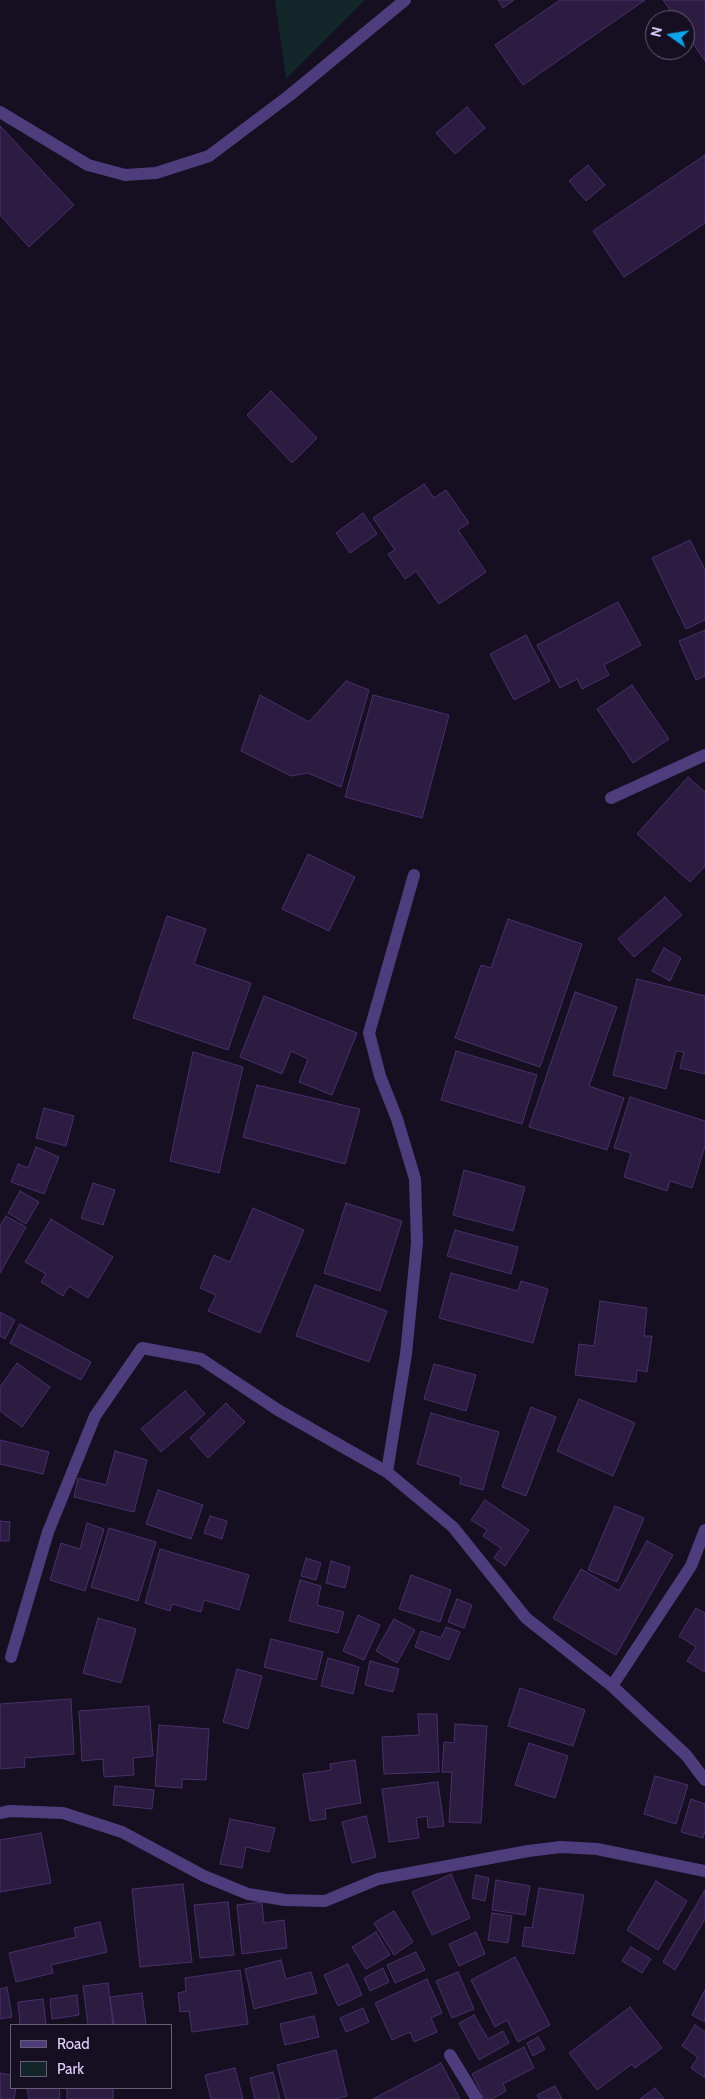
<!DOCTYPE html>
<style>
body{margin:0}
#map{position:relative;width:705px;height:2099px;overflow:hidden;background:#160f21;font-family:Cabin,sans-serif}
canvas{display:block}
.legend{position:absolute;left:10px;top:2024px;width:162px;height:65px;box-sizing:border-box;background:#160f21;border:1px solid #675d79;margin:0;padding:6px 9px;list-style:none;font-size:15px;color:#e0d2fc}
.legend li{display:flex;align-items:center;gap:10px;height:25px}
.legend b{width:25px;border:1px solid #675d79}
.north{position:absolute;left:645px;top:10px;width:50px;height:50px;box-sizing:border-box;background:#160f21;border:1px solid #675d79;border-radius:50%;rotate:283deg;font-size:14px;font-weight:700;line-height:20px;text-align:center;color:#e0d2fc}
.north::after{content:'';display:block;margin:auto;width:18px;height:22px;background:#0fa3ea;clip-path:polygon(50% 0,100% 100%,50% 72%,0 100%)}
</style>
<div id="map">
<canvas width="705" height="2099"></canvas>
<ul class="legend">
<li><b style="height:6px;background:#4e3d7d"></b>Road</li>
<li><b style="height:14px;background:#12262a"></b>Park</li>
</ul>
<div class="north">N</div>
</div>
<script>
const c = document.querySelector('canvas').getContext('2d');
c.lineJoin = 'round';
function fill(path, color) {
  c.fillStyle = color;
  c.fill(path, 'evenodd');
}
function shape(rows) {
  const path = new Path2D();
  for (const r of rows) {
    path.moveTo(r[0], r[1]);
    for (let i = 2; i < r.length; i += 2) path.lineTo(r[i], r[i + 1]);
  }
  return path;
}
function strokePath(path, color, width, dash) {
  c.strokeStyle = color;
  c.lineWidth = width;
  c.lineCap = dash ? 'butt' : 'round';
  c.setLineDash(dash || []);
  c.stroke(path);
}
const green = shape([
 [275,0,365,0,286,79]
]);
const building = shape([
 [498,0,514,0,503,8,498,0],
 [560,0,645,0,523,85,495,45,560,0],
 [663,0,705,0,705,61,685,32,685,20,677,20,663,0],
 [467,107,485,128,455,154,436,133,467,107],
 [0,126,74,205,29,247,0,215,0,126],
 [705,155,705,223,624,277,593,231,705,155],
 [588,165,605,185,586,201,569,181,588,165],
 [271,391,317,438,292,463,247,415,271,391],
 [424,484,434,498,446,490,469,523,458,530,486,572,439,604,416,571,405,579,388,554,395,550,373,518,424,484],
 [363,513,377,534,350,553,336,533,363,513],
 [690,540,705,570,705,620,686,629,652,558,690,540],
 [618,602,641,645,604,665,609,675,582,689,577,679,560,688,537,645,618,602],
 [705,630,705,676,696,680,679,641,705,630],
 [526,635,550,681,514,700,490,654,526,635],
 [346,681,369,690,341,787,308,773,291,776,241,751,260,695,309,722,346,681],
 [632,685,669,739,633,763,597,709,632,685],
 [373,695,449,715,422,818,345,797,373,695],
 [688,777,705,792,705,866,690,882,637,834,688,777],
 [308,854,355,877,329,931,282,909,308,854],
 [665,897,682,915,634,957,618,939,665,897],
 [167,916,206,929,194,964,251,983,228,1050,133,1018,167,916],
 [508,919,582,944,540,1067,455,1038,481,965,491,968,508,919],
 [664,948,681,958,670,981,652,971,664,948],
 [637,979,705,996,705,1074,680,1068,684,1052,676,1051,666,1089,613,1075,637,979],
 [575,992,617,1007,589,1086,624,1098,607,1150,529,1127,575,992],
 [264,996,357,1033,332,1095,299,1082,308,1059,291,1051,282,1074,240,1057,264,996],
 [456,1051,537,1075,522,1124,441,1100,456,1051],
 [193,1052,243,1067,219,1173,170,1161,193,1052],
 [257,1085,360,1109,345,1164,243,1137,257,1085],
 [630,1097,705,1121,705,1146,692,1188,670,1181,667,1191,624,1177,631,1153,614,1148,630,1097],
 [44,1108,74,1116,66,1146,36,1138,44,1108],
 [36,1147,59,1157,44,1194,11,1182,18,1164,28,1168,36,1147],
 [464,1170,525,1187,513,1231,453,1215,464,1170],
 [93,1183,115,1190,103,1225,81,1218,93,1183],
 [20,1191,39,1202,26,1224,8,1213,20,1191],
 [346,1203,402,1221,380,1291,324,1273,346,1203],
 [253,1208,304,1230,260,1333,208,1311,216,1295,200,1288,214,1255,230,1262,253,1208],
 [6,1216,26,1227,0,1273,0,1226,6,1216],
 [51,1219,113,1257,88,1298,69,1286,63,1296,41,1282,46,1274,25,1262,51,1219],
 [455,1230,518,1247,511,1274,447,1256,455,1230],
 [451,1273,518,1291,521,1281,548,1289,533,1343,439,1318,451,1273],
 [315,1285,387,1311,369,1362,296,1336,315,1285],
 [600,1301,647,1308,644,1336,652,1336,647,1372,637,1370,636,1382,575,1375,579,1344,594,1346,600,1301],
 [0,1312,15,1320,5,1339,0,1336,0,1312],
 [20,1324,91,1362,81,1380,10,1343,20,1324],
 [17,1363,50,1387,22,1427,0,1411,0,1387,17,1363],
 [434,1364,476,1375,466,1411,424,1399,434,1364],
 [185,1391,205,1414,161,1452,141,1429,185,1391],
 [579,1399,635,1423,613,1476,557,1451,579,1399],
 [226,1403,245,1422,208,1458,190,1438,226,1403],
 [531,1407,556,1417,526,1496,502,1487,531,1407],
 [431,1413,499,1432,483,1490,460,1484,461,1477,417,1464,431,1413],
 [0,1440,49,1452,43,1474,0,1464,0,1440],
 [115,1451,147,1460,134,1512,74,1497,78,1478,106,1485,115,1451],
 [158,1490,203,1505,191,1539,146,1524,158,1490],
 [485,1500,529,1530,505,1566,494,1558,501,1548,483,1536,487,1530,471,1520,485,1500],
 [615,1506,644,1518,617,1582,588,1570,615,1506],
 [210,1516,227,1521,222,1539,204,1533,210,1516],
 [0,1521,10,1522,9,1541,0,1541,0,1521],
 [87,1523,104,1529,85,1591,50,1580,61,1543,80,1549,87,1523],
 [109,1528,156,1542,138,1601,91,1587,109,1528],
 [647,1541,673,1555,616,1655,553,1618,581,1569,619,1591,647,1541],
 [160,1549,249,1575,239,1610,204,1600,201,1612,172,1604,170,1611,145,1603,160,1549],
 [306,1558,321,1563,316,1580,301,1576,306,1558],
 [331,1561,350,1567,345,1588,326,1583,331,1561],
 [411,1575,451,1590,440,1622,399,1609,411,1575],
 [300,1580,321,1586,317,1605,344,1612,338,1633,289,1621,300,1580],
 [457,1599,472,1605,464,1628,448,1622,457,1599],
 [696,1608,705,1613,705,1672,687,1661,696,1647,679,1636,696,1608],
 [358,1615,380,1625,364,1660,343,1651,358,1615],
 [98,1618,136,1629,121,1683,83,1673,98,1618],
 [394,1619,415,1630,397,1663,376,1651,394,1619],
 [446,1627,460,1632,449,1660,415,1647,421,1631,441,1638,446,1627],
 [271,1639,323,1652,316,1680,264,1667,271,1639],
 [328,1658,359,1667,353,1694,321,1686,328,1658],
 [370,1661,399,1669,393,1692,365,1685,370,1661],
 [237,1669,262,1676,248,1729,223,1722,237,1669],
 [520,1688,585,1710,573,1746,508,1726,520,1688],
 [71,1699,74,1754,24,1758,25,1767,0,1769,0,1704,71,1699],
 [149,1706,153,1756,133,1758,134,1775,104,1777,103,1759,82,1761,79,1711,149,1706],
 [418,1714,437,1714,439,1772,384,1774,382,1737,419,1735,418,1714],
 [455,1724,487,1726,481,1823,449,1822,452,1772,442,1772,444,1742,454,1743,455,1724],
 [159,1725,209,1729,206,1780,182,1779,182,1788,155,1786,159,1725],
 [529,1743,568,1756,555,1798,515,1785,529,1743],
 [355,1760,361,1803,325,1809,326,1819,310,1821,303,1774,331,1770,330,1764,355,1760],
 [655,1776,688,1785,676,1824,644,1814,655,1776],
 [438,1782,444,1826,428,1828,427,1816,416,1818,419,1838,389,1842,382,1789,438,1782],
 [115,1786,154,1790,152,1809,113,1805,115,1786],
 [691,1799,705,1804,705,1831,703,1838,681,1832,691,1799],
 [366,1816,376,1857,352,1863,342,1822,366,1816],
 [230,1819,275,1828,269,1852,246,1847,242,1868,220,1864,230,1819],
 [41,1833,51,1883,0,1892,0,1840,41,1833],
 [451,1874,470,1918,432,1935,412,1892,451,1874],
 [476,1875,489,1878,485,1901,472,1898,476,1875],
 [496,1880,530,1886,525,1915,492,1910,496,1880],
 [656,1881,687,1901,658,1950,627,1930,656,1881],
 [183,1884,192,1962,140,1967,132,1889,183,1884],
 [539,1888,584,1895,574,1954,522,1946,525,1927,532,1928,539,1888],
 [705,1890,705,1919,675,1970,663,1962,705,1890],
 [228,1902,234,1955,200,1958,194,1905,228,1902],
 [262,1902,264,1923,284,1920,287,1948,242,1954,237,1905,262,1902],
 [394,1911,413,1942,394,1955,374,1923,394,1911],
 [492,1913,512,1916,508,1943,488,1940,492,1913],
 [100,1922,107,1952,51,1965,53,1973,16,1982,9,1953,76,1937,74,1928,100,1922],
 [376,1932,390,1955,366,1969,352,1947,376,1932],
 [476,1932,485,1954,459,1966,449,1944,476,1932],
 [631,1947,651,1959,642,1973,622,1961,631,1947],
 [416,1952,425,1970,395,1983,387,1965,416,1952],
 [515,1957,550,2025,518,2042,507,2020,495,2027,471,1980,515,1957],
 [281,1960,286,1979,311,1972,317,1993,254,2009,245,1969,281,1960],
 [348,1964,362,1995,338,2006,324,1975,348,1964],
 [383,1968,389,1982,370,1991,364,1978,383,1968],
 [240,1970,248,2024,192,2032,189,2011,180,2012,178,1993,186,1991,185,1978,240,1970],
 [458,1972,474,2009,452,2018,436,1981,458,1972],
 [427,1979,442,2013,431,2018,437,2032,414,2042,410,2032,392,2040,375,2003,427,1979],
 [108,1983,113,2025,88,2025,83,1986,108,1983],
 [7,1987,12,2017,0,2019,0,1989,7,1987],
 [705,1990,705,2022,692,2015,705,1990],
 [142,1993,146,2025,114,2025,110,1997,142,1993],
 [77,1995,79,2015,52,2019,50,1999,77,1995],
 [43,1999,46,2025,20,2025,18,2002,43,1999],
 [630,2007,662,2048,635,2068,632,2064,597,2090,569,2053,630,2007],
 [363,2008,369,2022,346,2032,340,2018,363,2008],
 [474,2015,488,2039,503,2031,509,2043,479,2060,459,2023,474,2015],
 [314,2016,319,2037,285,2045,280,2024,314,2016],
 [695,2025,705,2032,705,2078,691,2068,698,2057,682,2046,695,2025],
 [538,2037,545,2049,533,2056,527,2043,538,2037],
 [524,2047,534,2068,503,2084,506,2091,492,2099,485,2099,472,2074,524,2047],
 [336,2050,347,2096,336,2099,286,2099,277,2065,336,2050],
 [441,2063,460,2099,373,2099,441,2063],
 [235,2068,243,2099,211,2099,205,2075,235,2068],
 [273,2072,280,2099,255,2099,250,2078,273,2072],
 [0,2073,11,2075,11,2088,16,2088,14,2099,0,2099,0,2073],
 [555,2086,562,2099,539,2099,537,2095,555,2086],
 [27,2088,59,2088,60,2099,29,2099,27,2088],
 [67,2088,113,2088,113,2099,67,2099,67,2088],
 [655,2088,664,2099,640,2099,655,2088]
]);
const service = shape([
 [11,1657,48,1532]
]);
const minor = shape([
 [0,112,88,165,125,175,156,173,209,156,290,95,405,0],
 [611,798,705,755],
 [387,1472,406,1354,417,1243,415,1179,397,1119,380,1076,369,1033,414,875],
 [48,1532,95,1416,142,1348,201,1359,278,1410,387,1472,453,1527,526,1618,612,1686,686,1755,705,1780],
 [612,1686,691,1566,705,1530],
 [0,1813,10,1811,63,1813,122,1832,204,1876,248,1894,285,1900,325,1901,378,1879,528,1851,561,1847,597,1849,705,1871],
 [450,2055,477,2099]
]);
fill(green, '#12262a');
fill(building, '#2c1c41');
strokePath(building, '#49306b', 1);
strokePath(service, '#4e3d7d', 12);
strokePath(minor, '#4e3d7d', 12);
</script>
